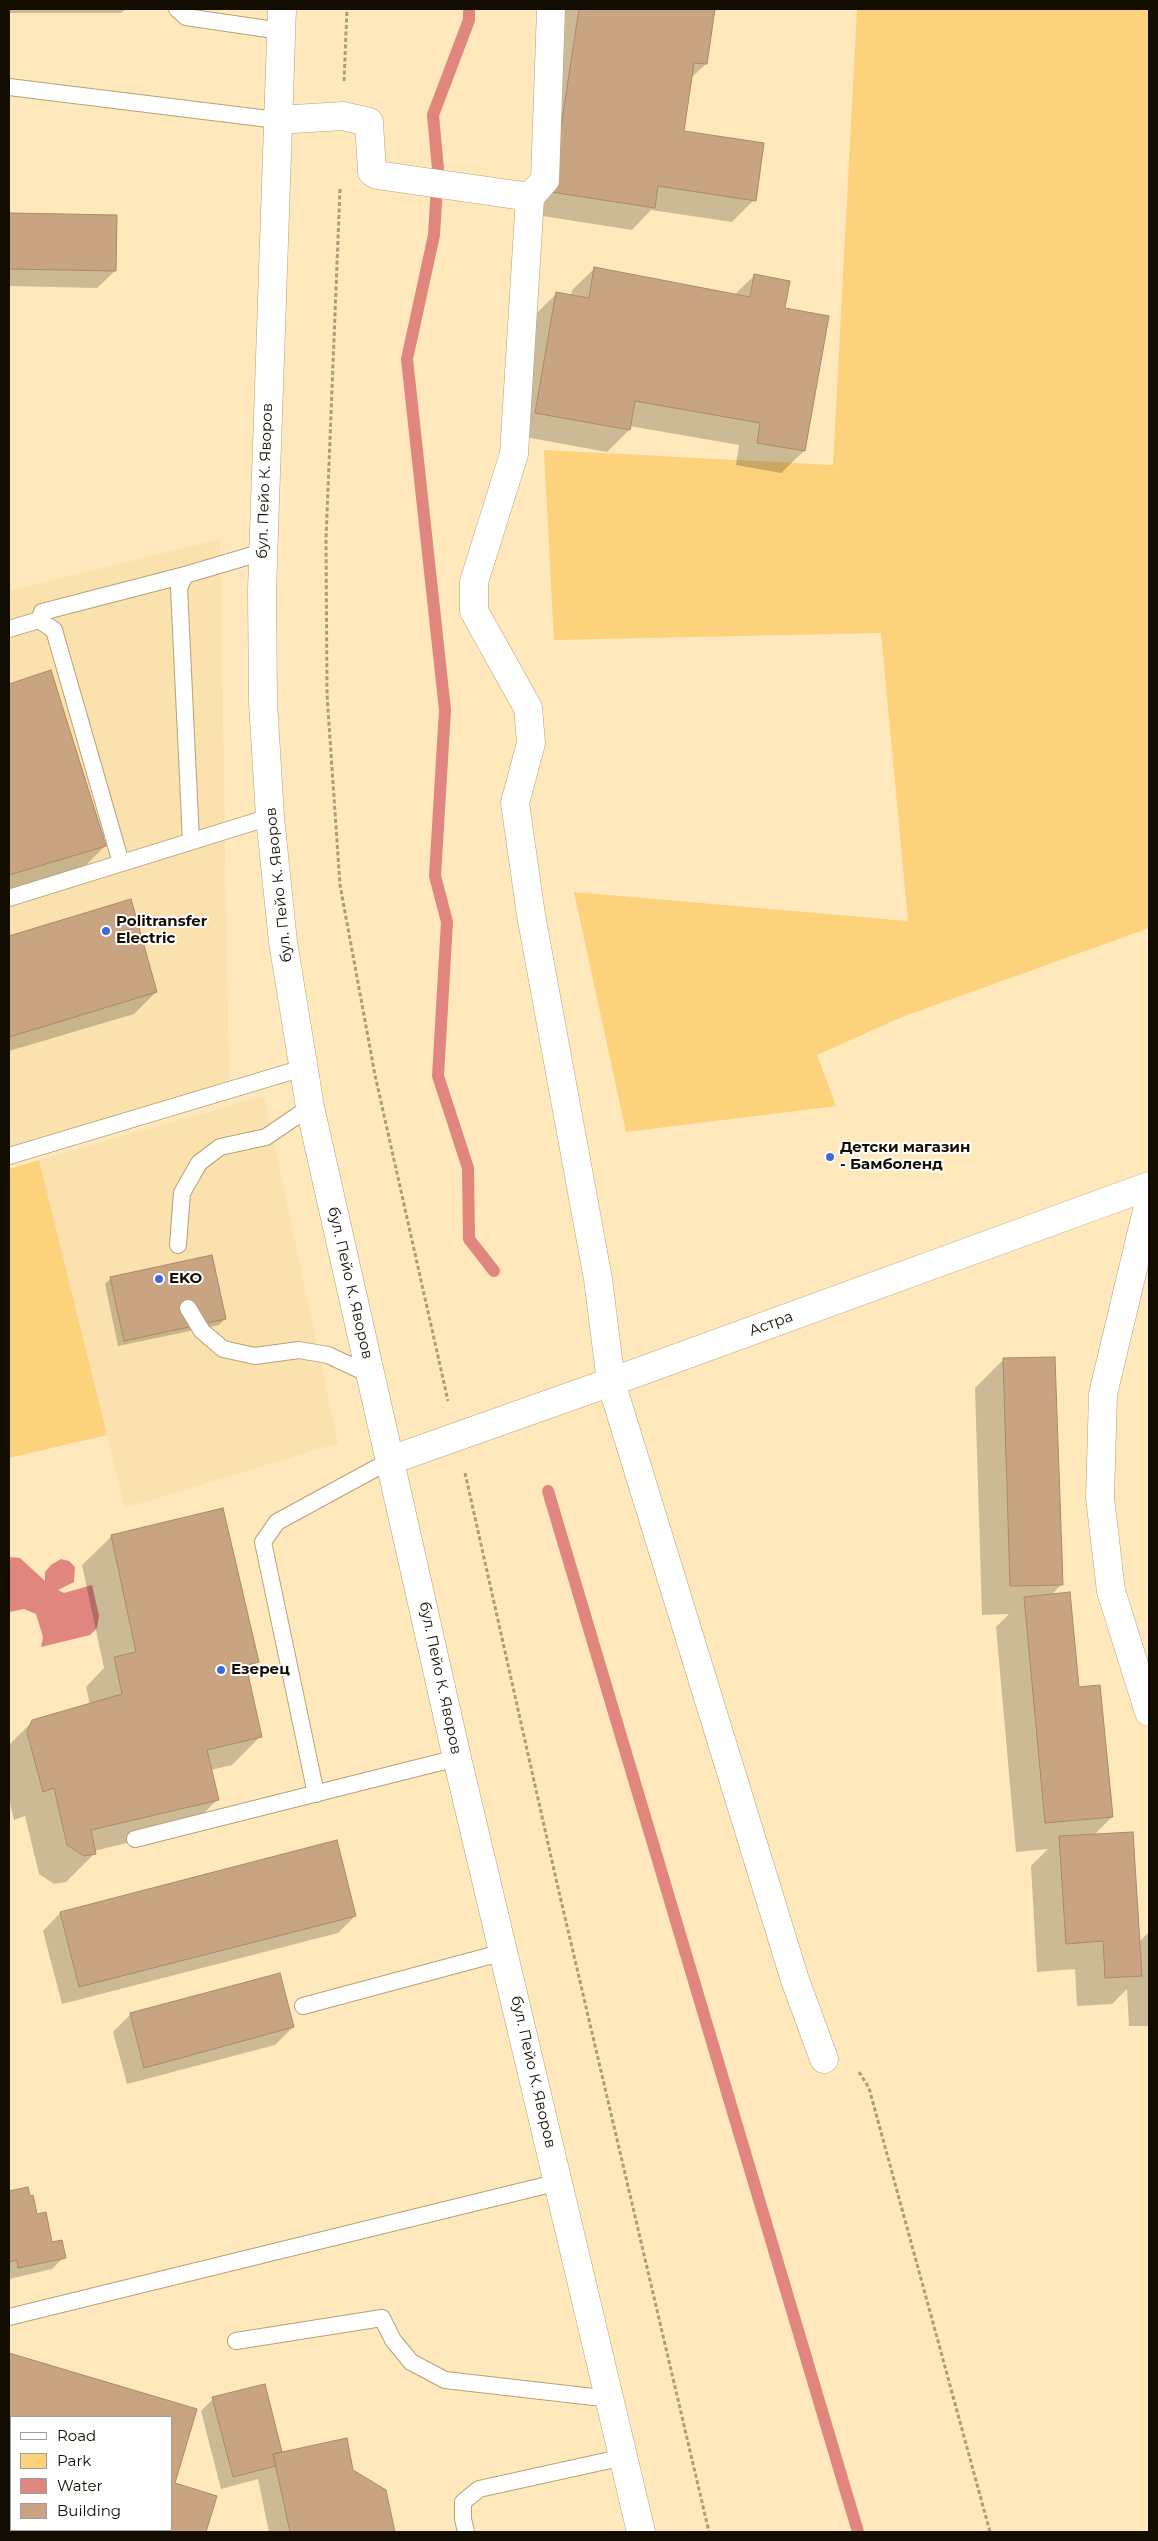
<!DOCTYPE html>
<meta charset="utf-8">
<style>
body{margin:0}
#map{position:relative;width:1158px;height:2541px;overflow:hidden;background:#ffe8bc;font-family:Montserrat,sans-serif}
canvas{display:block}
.frame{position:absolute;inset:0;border:10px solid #130c00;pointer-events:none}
.legend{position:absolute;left:10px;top:2416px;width:162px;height:115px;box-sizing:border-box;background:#fff;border:1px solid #a19e99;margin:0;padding:6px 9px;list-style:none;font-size:15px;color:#130c00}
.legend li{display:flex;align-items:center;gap:10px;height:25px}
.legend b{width:25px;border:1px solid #a19e99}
</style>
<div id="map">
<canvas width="1158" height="2541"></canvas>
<div class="frame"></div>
<ul class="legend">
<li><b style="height:6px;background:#fff"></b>Road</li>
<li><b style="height:14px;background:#fcd27d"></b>Park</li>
<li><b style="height:14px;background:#e1857f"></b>Water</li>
<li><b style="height:14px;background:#c8a483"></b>Building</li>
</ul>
</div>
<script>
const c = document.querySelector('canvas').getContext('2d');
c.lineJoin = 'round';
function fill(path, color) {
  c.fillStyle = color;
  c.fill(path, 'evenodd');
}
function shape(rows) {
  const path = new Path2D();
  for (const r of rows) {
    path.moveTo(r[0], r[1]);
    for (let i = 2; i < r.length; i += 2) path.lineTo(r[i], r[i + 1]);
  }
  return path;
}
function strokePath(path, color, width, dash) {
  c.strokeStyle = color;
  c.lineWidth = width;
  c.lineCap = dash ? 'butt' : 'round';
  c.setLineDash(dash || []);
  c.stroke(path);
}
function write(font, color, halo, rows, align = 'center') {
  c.font = font + ' Montserrat,sans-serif';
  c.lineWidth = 4;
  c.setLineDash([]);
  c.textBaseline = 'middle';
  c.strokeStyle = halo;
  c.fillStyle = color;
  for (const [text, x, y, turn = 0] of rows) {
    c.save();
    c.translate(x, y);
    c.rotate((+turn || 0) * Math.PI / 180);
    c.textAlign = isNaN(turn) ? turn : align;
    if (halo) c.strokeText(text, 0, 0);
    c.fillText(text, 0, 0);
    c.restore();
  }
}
const built = shape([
 [220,539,229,1079,185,1102,9,1154,9,591],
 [264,1096,338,1443,125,1508,39,1160]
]);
const green = shape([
 [857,9,1149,9,1149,928,902,1017,817,1055,836,1106,626,1132,574,892,908,921,881,633,554,640,544,450,833,465],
 [39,1160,107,1435,9,1458,9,1169]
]);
const water = shape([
 [9,1557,20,1558,45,1581,45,1572,51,1565,61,1559,69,1561,75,1567,74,1582,58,1590,64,1593,92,1585,99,1616,97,1628,90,1635,41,1647,43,1637,36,1614,24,1609,9,1612]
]);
const shadow = shape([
 [9,9,126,9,121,13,9,13],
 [566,9,714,9,706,64,690,79,682,132,754,200,732,222,651,210,632,230,530,214,559,16],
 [9,214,116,217,115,271,97,288,9,286],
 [595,268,734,295,754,276,784,309,828,317,804,451,781,473,736,465,739,445,629,426,629,430,607,452,514,435,535,315,557,293,571,296,572,290],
 [50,672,105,846,83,868,9,890,9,685],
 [130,901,156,992,134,1014,9,1051,9,938],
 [111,1278,225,1319,219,1325,118,1346,105,1284],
 [1003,1360,1062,1584,1051,1595,1112,1817,1093,1836,1139,1942,1149,1932,1149,2026,1129,2026,1127,1989,1112,2004,1077,2006,1075,1969,1037,1972,1031,1866,1048,1849,1016,1852,996,1627,1009,1614,982,1615,975,1388],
 [222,1510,258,1661,246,1673,261,1736,232,1765,211,1770,218,1799,189,1828,94,1851,95,1853,66,1882,54,1884,39,1874,25,1816,14,1820,9,1799,9,1745,33,1721,90,1705,86,1687,104,1668,82,1565,111,1537],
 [60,1913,355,1916,338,1933,62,2004,43,1931],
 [131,2014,293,2027,275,2045,127,2084,113,2032],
 [27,2188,36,2216,51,2243,64,2257,52,2269,9,2279,9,2192],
 [9,2354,195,2410,173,2484,215,2497,205,2532,9,2532],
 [11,2417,171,2417,171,2530,11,2530],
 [213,2399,279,2452,277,2455,352,2471,385,2491,394,2532,269,2532,258,2479,221,2489,201,2411]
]);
const stream = shape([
 [469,9,469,20,433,115,438,169,434,235,407,359,445,710,435,876,447,922,438,1076,468,1168,469,1239,494,1271],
 [548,1491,858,2532]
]);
const building = shape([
 [579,9,715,9,707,64,694,63,684,131,764,143,756,201,658,186,655,208,551,192,579,9],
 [9,213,117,215,116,271,9,269,9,213],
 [594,267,750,297,754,274,790,281,785,308,829,316,805,451,757,443,760,423,635,401,630,430,535,413,556,292,589,298,594,267],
 [51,670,106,846,9,875,9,684,51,670],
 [131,899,157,992,9,1037,9,936,131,899],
 [212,1255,226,1319,124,1341,110,1277,212,1255],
 [1055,1357,1063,1585,1010,1586,1003,1358,1055,1357],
 [223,1508,259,1662,246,1665,262,1737,207,1750,219,1800,91,1830,96,1854,84,1856,67,1845,54,1788,43,1792,27,1732,32,1720,122,1694,114,1657,136,1652,111,1535,223,1508],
 [1070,1592,1079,1687,1100,1685,1113,1817,1045,1823,1024,1597,1070,1592],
 [1133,1832,1142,1976,1105,1978,1103,1941,1066,1944,1059,1836,1133,1832],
 [337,1840,356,1916,79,1987,60,1912,337,1840],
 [280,1973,294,2027,144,2068,130,2013,280,1973],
 [28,2187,30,2196,33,2195,37,2214,46,2212,52,2242,62,2240,66,2258,18,2268,17,2260,9,2262,9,2191,28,2187],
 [9,2353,197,2409,175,2483,217,2496,206,2532,9,2532,9,2353],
 [11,2417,171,2417,171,2530,11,2530,11,2417],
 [265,2384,282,2452,273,2454,276,2466,233,2477,212,2397,265,2384],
 [347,2438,353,2470,386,2490,395,2532,290,2532,273,2454,347,2438]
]);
const path = shape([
 [344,81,347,9],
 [340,189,326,539,327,695,340,885,375,1075,448,1401],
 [465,1473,556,1879,709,2532],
 [859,2072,869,2088,990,2532]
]);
const lane = shape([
 [177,9,186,17,281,31],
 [9,87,277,120],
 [39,620,42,612,185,575],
 [9,629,39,620,54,630,121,863],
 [191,841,179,588,185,575,263,552],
 [9,898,270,817],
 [9,1156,303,1068],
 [178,1245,182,1193,199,1163,220,1147,266,1137,310,1107],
 [188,1308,202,1331,223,1349,255,1356,299,1350,328,1355,371,1375],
 [316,1794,263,1542,277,1522,391,1460],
 [135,1839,457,1758],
 [303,2006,504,1952],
 [9,2317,559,2182],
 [236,2341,382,2318,393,2340,411,2362,445,2380,611,2399],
 [466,2532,463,2519,463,2502,479,2489,624,2457]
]);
const street = shape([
 [551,9,545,180,530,197,514,454,474,582,474,611,528,708,531,743,515,803,531,915,598,1279,611,1382,795,1980,824,2059],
 [277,120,343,116,369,122,372,172,377,175,530,197],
 [1149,1202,1103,1394,1100,1498,1111,1591,1149,1712]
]);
const secondary = shape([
 [282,9,262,590,263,702,270,817,283,942,310,1107,457,1758,641,2532],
 [391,1460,611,1382,1149,1186]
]);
const markers = [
 [106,931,5,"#3b6bdb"],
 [830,1157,5,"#3b6bdb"],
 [159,1279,5,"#3b6bdb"],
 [221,1670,5,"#3b6bdb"]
];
const streetNames = [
 ["бул. Пейо К. Яворов",265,481,-88],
 ["бул. Пейо К. Яворов",279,885,-96],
 ["бул. Пейо К. Яворов",350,1283,77],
 ["Астра",771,1324,-20],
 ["бул. Пейо К. Яворов",440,1678,78],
 ["бул. Пейо К. Яворов",533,2072,77]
];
const poiNames = [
 ["Politransfer",116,922],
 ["Electric",116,939],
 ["Детски магазин",840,1148],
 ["- Бамболенд",840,1165],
 ["EKO",169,1279],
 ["Езерец",231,1670]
];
fill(built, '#fbe1ad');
fill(green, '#fcd27d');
fill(water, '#e1857f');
fill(shadow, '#0003');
strokePath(stream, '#e1857f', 12);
fill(building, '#c8a483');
strokePath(building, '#ab8868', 1);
strokePath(lane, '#b6a177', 18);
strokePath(street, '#b6a177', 29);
strokePath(secondary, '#b6a177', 29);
strokePath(path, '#ad9b7b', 3, [4, 2.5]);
strokePath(lane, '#fff', 16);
strokePath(street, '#fff', 28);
strokePath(secondary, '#fff', 28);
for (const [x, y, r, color] of markers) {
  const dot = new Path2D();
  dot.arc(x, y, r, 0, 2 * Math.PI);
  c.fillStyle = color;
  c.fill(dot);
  strokePath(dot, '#fff', 2);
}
write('15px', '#130c00', '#fff', streetNames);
write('bold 15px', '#130c00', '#fff', poiNames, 'left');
</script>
